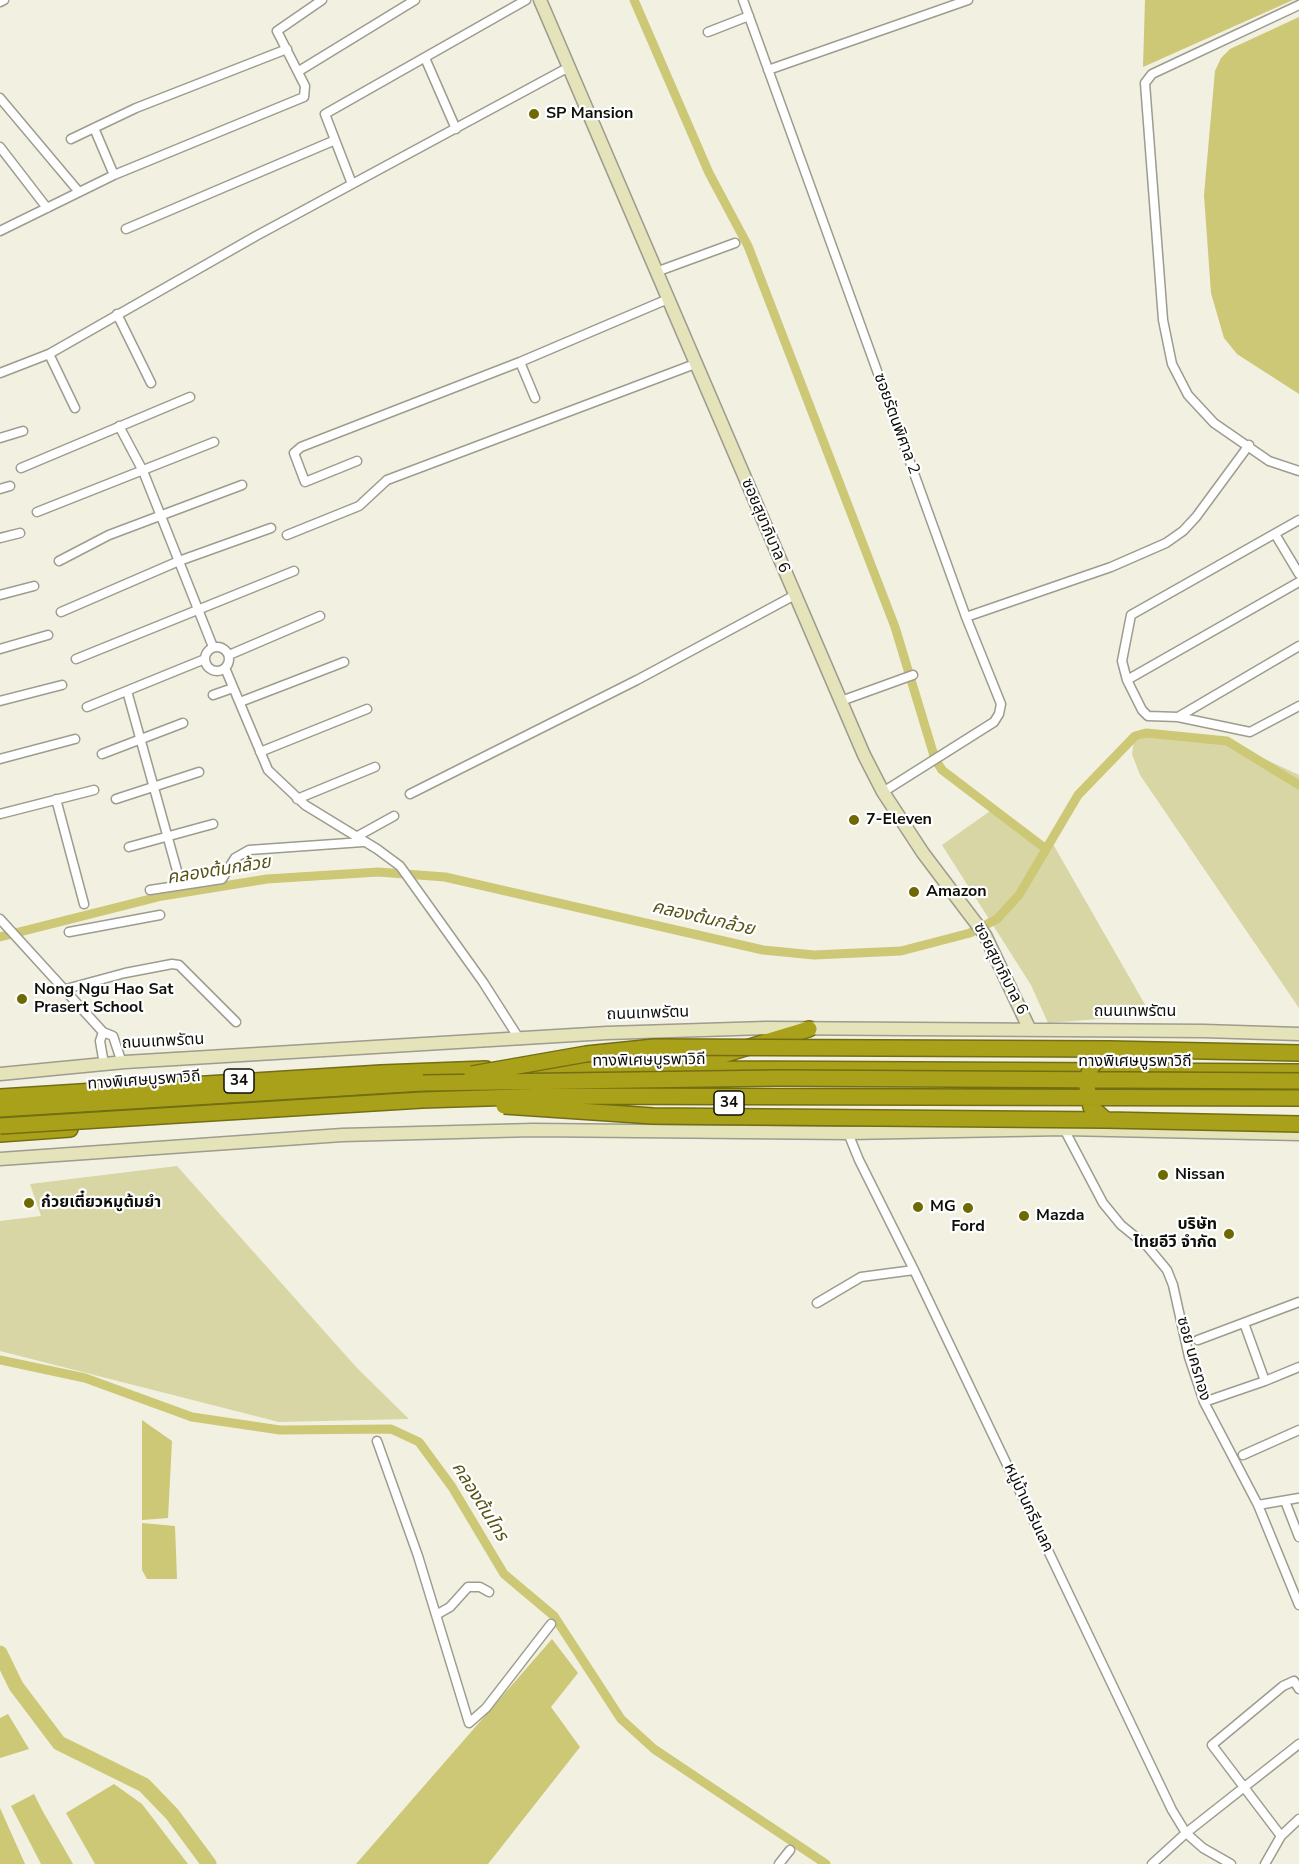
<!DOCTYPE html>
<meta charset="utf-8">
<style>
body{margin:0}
canvas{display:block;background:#f1f0e1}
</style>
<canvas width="1299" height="1864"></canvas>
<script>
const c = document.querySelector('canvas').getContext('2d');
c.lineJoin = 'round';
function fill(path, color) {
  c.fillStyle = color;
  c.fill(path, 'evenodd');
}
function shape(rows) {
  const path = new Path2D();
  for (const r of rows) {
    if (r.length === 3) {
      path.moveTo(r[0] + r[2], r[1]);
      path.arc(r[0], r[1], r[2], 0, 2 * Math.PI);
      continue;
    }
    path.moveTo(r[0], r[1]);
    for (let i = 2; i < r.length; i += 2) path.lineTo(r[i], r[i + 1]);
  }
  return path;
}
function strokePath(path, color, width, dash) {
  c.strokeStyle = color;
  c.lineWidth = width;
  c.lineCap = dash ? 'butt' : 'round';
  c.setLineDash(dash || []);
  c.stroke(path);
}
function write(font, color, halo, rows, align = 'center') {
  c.font = font + ' "Nunito Sans","Noto Sans Thai",sans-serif';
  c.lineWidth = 4.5;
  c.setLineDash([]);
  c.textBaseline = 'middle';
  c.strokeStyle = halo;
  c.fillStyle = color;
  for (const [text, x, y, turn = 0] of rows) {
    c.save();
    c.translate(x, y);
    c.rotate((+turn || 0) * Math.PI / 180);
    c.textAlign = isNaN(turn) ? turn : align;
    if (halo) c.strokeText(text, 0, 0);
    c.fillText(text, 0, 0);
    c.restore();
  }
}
const green = shape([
 [1150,732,1226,741,1299,775,1299,1008,1140,775,1132,754,1134,741],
 [993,809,1042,843,1050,839,1151,1015,1048,1023,1031,985,942,845],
 [177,1166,357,1368,409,1419,279,1422,0,1351,0,1221,41,1216,30,1184]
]);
const water = shape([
 [1145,0,1293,0,1143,67],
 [1299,17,1299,394,1237,354,1224,338,1211,293,1204,195,1215,71,1221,58,1230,49],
 [142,1420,172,1441,168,1518,142,1520],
 [142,1523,175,1526,177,1579,147,1579,142,1570],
 [552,1639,578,1673,551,1707,580,1747,488,1864,356,1864],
 [8,1714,29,1749,0,1758,0,1718],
 [114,1784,142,1804,188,1864,95,1864,66,1813],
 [34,1794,42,1810,73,1864,41,1864,11,1806],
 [0,1808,25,1864,0,1864]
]);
const canal = shape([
 [634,0,709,173,748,246,895,627,935,759,942,770,1046,849],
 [0,937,162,896,267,879,378,872,445,877,763,950,814,955,901,951,970,933,997,919,1019,895,1078,795,1135,736,1146,733,1227,741,1299,785],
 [0,1360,85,1378,192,1417,280,1430,391,1429,419,1442,452,1487,504,1574,554,1616,621,1719,654,1749,826,1864]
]);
const river = shape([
 [0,1653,16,1686,59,1743,144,1785,172,1814,209,1864]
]);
const street = shape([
 [743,0,966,617,1001,704,999,714,994,722,883,792],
 [0,2,4,0],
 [1299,5,1152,74,1145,83,1163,320,1172,364,1188,395,1214,423,1269,461,1299,471],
 [708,32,749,16],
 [425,58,456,129],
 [768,70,968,0],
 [299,71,415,0],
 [0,98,79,192],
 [71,139,94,128],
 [0,147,47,208],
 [114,175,94,128,136,108,287,49],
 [352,184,325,114,526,0],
 [126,229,333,141],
 [0,231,114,175,304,97,305,86,277,31,322,0],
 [656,272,735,243],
 [117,314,151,383],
 [49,354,75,408],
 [520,362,535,398],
 [0,373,49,354,256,236,569,67],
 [119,426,143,471,213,647],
 [0,438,23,431],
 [357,461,305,482,294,453,301,447,520,362,668,299],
 [21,468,190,397],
 [0,489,10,486],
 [37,512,214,442],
 [1299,520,1131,615,1122,661,1127,680,1142,710,1148,716,1178,717,1250,732,1299,706],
 [1275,534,1299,574],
 [287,535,359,506,387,480,695,364],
 [0,538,20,533],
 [59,561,109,535,242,485],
 [0,595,34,586],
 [61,612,179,561,271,528],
 [966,617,1111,567,1166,543,1183,531,1196,517,1249,445],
 [217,659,12],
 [0,649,48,635],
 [229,655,320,616],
 [76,659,294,571],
 [225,668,268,770,305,805,377,849,400,866,483,982,520,1040],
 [1127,680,1299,582],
 [127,691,181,885],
 [213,695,233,688],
 [0,701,62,685],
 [841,701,913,675],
 [240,702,344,662],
 [87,707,205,659],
 [1178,717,1299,646],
 [260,752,367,709],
 [102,754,183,723],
 [0,759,75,739],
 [410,794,637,680,795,595],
 [56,799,84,904],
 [116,799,199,772],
 [297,799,375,767],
 [0,814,94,790],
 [356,837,394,816],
 [129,847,213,824],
 [150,890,222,879,235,858,249,850,363,842],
 [0,919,103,1032,113,1036,122,1063],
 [69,932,160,915],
 [62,990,125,973,172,964,179,965,236,1022],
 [103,1032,100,1041,104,1064],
 [1064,1129,1103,1203,1121,1225,1147,1246,1167,1270,1173,1285,1189,1357,1204,1402,1258,1505,1299,1605],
 [848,1133,859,1160,914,1270,1172,1810,1186,1833,1203,1848,1231,1864],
 [817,1303,861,1277,914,1270],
 [1244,1323,1265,1381,1299,1367],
 [1198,1340,1299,1302],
 [1204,1402,1265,1381],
 [377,1441,418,1556,469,1723,486,1708,551,1624],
 [1243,1455,1299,1430],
 [1285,1501,1299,1537],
 [1258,1505,1299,1498],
 [436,1615,450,1607,468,1587,480,1587,489,1592],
 [1281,1836,1212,1745,1283,1686,1294,1681,1299,1689],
 [779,1864,790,1850],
 [1152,1864,1186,1833,1299,1744],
 [1265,1864,1281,1836,1299,1819]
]);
const secondary = shape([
 [540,0,864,755,883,792,923,853,985,935,1030,1030],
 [0,1074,125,1062,607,1033,766,1028,1204,1031,1299,1034],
 [0,1159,342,1135,533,1130,848,1133,1064,1129,1299,1134]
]);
const highway = shape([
 [1109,1049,1299,1053],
 [696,1063,809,1029],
 [534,1068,1299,1072],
 [0,1097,381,1073,486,1069],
 [0,1109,423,1083],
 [0,1134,70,1129]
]);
const highwayBridge = shape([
 [1109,1049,1091,1067,1086,1082,1091,1107,1106,1120,1299,1124],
 [472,1074,586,1054,654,1047,1109,1049],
 [423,1083,778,1078,1299,1081],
 [504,1106,653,1116,1106,1120],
 [0,1126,422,1100,550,1096,1299,1098]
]);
const markers = [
 [534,114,6,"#6f6902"],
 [854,820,6,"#6f6902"],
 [914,892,6,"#6f6902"],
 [22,999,6,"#6f6902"],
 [1163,1175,6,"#6f6902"],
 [29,1203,6,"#6f6902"],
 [918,1207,6,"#6f6902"],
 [968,1208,6,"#6f6902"],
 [1024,1216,6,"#6f6902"],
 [1229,1234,6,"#6f6902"]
];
const shields = [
 [239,1081,30],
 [729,1103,30]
];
const shieldNames = [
 ["34",239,1081],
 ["34",729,1103]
];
const poiNames = [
 ["SP Mansion",546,114],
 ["7-Eleven",866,820],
 ["Amazon",926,892],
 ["Nong Ngu Hao Sat",34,990],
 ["Prasert School",34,1008],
 ["Nissan",1175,1175],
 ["ก๋วยเตี๋ยวหมูต้มยำ",41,1203],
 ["MG",930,1207],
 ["Mazda",1036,1216],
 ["บริษัท",1217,1225,"right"],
 ["ไทยอีวี จำกัด",1217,1243,"right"],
 ["Ford",968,1227,"center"]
];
const streetNames = [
 ["ซอยรัตนพิศาล 2",896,424,70],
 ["ซอยสุขาภิบาล 6",765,526,67],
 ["ซอยสุขาภิบาล 6",1000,969,63],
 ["ถนนเทพรัตน",1135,1012],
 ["ถนนเทพรัตน",648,1014,-2],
 ["ถนนเทพรัตน",163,1042,-3],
 ["ทางพิเศษบูรพาวิถี",649,1061,-1],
 ["ทางพิเศษบูรพาวิถี",1135,1062],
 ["ทางพิเศษบูรพาวิถี",144,1081,-4],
 ["ซอย นครทอง",1193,1359,74],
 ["หมู่บ้านกรีนเลค",1028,1508,65]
];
const waterNames = [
 ["คลองต้นกล้วย",219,871,-9],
 ["คลองต้นกล้วย",703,919,13],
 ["คลองต้นไทร",479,1502,58]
];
fill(green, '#d8d6a5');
fill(water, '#ccc875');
strokePath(canal, '#ccc875', 9);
strokePath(river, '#ccc875', 15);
strokePath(street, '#9d9c8e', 11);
strokePath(secondary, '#9d9c8e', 15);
strokePath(highway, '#736e14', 18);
strokePath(street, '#fff', 8);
strokePath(secondary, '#e5e3ba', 12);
strokePath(highway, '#a9a119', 15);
strokePath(highwayBridge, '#736e14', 18, []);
strokePath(highwayBridge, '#a9a119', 15);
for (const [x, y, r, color] of markers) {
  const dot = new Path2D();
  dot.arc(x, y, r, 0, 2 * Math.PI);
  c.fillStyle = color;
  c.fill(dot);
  strokePath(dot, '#fff', 2);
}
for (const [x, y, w] of shields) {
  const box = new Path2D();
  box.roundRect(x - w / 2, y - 12, w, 24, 4.5);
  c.fillStyle = '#fff';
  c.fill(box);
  strokePath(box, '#0f0f0a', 1.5);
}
write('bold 15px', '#0f0f0a', null, shieldNames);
write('bold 16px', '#0f0f0a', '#fff', poiNames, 'left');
write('16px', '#0f0f0a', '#fff', streetNames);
write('italic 18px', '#575315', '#fff', waterNames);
</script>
